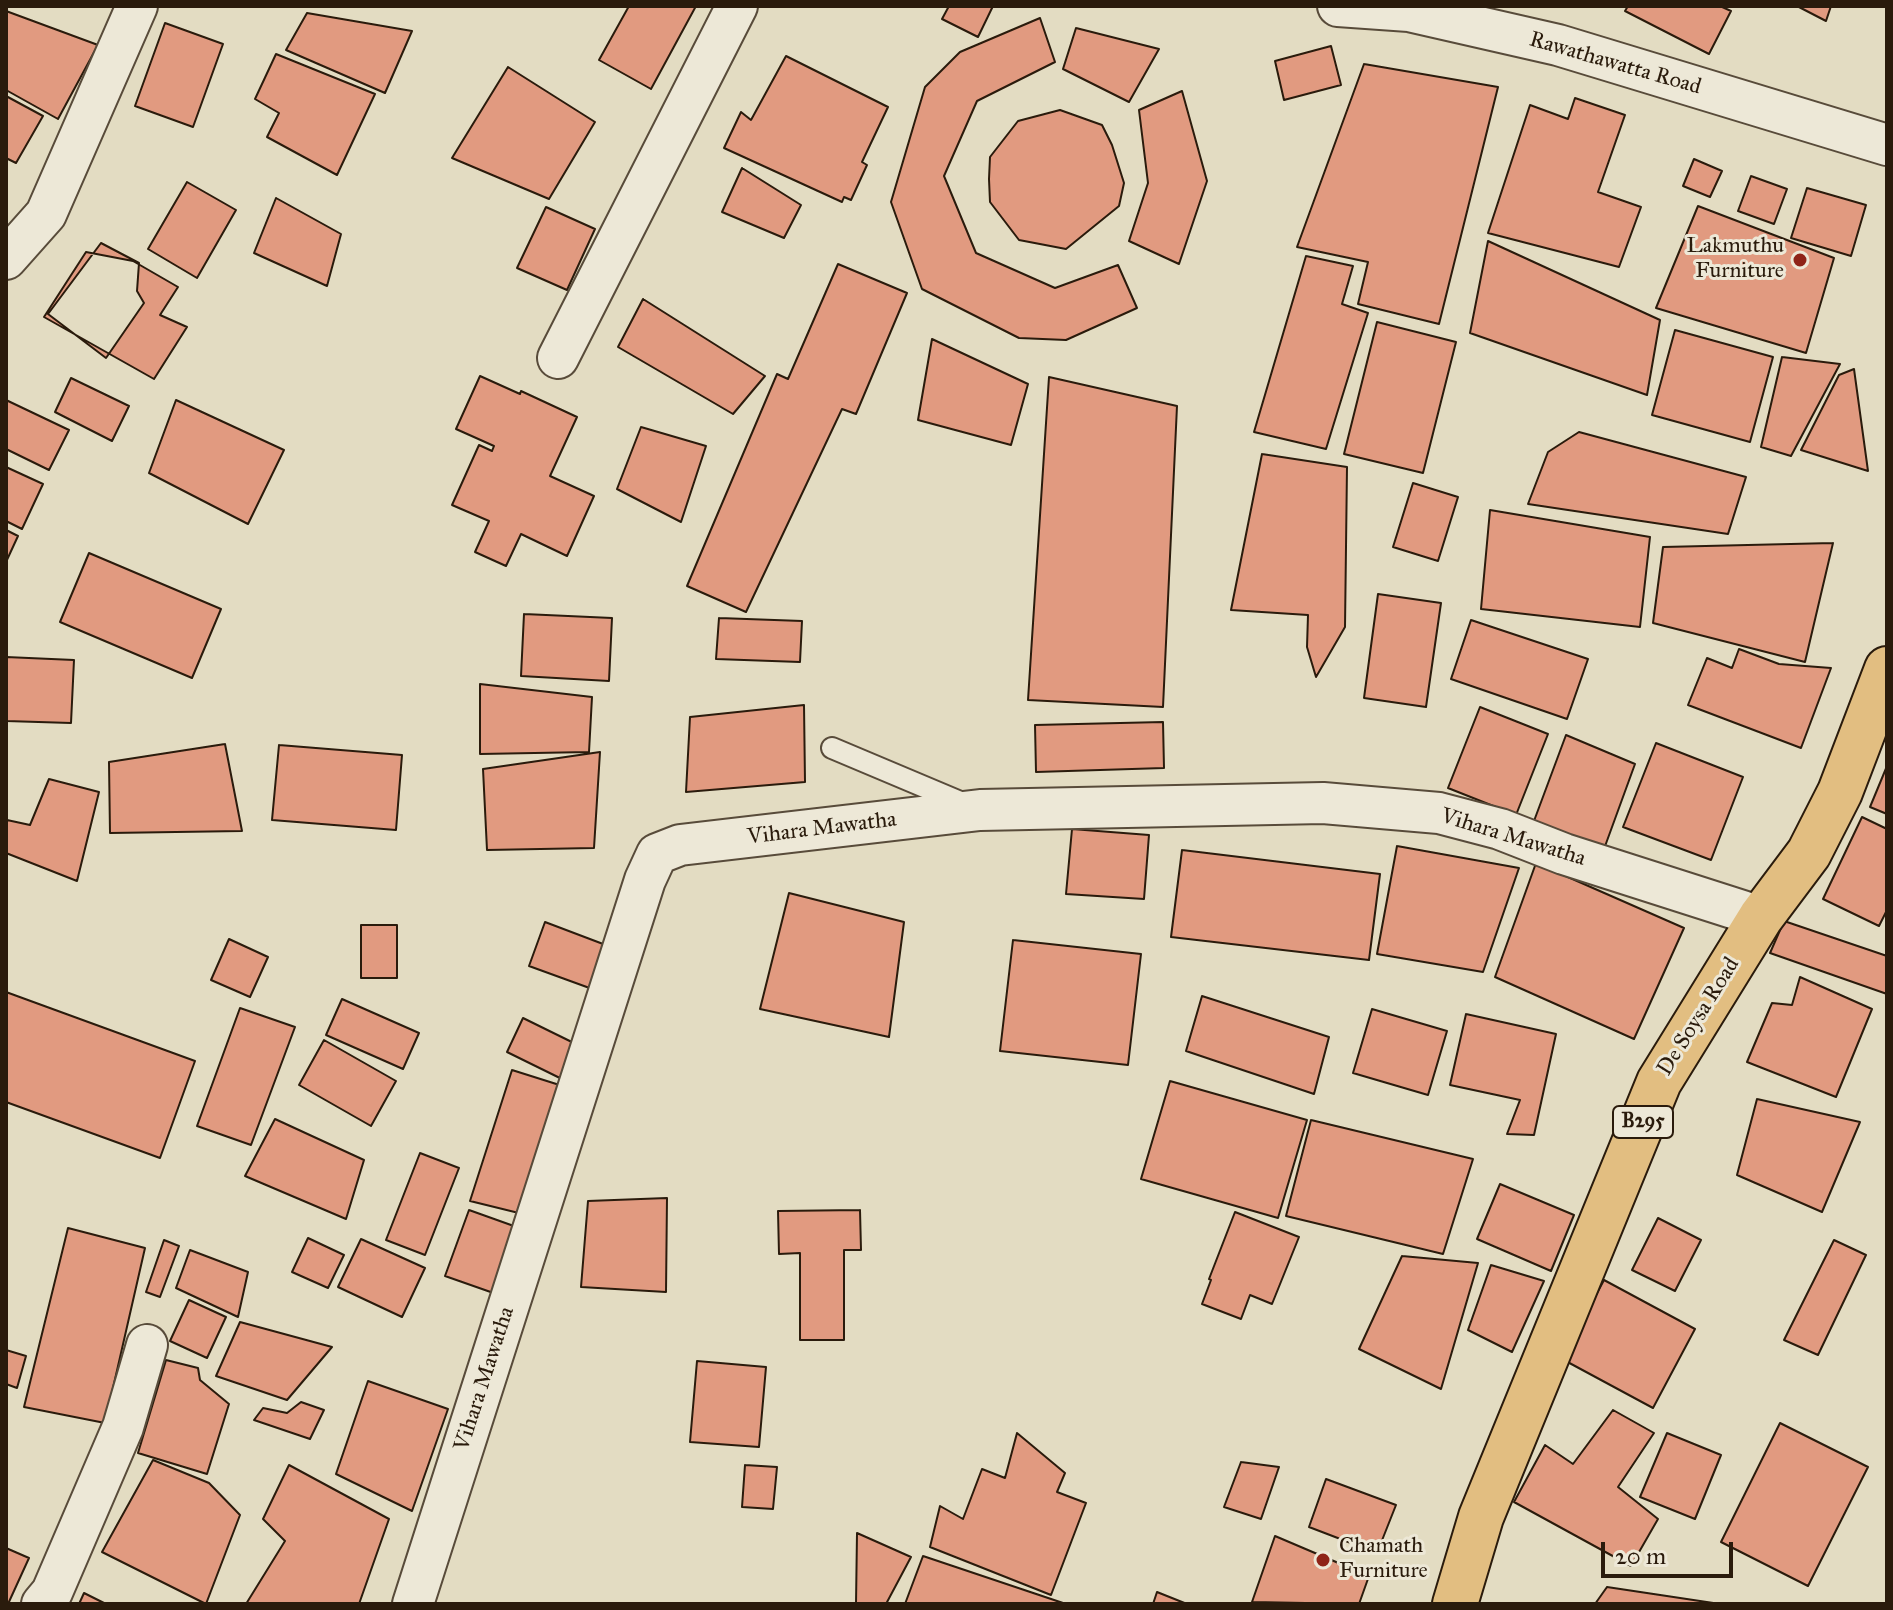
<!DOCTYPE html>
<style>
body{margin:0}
#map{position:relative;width:1893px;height:1610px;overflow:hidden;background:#e3dcc2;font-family:"IM FELL Great Primer",serif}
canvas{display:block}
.frame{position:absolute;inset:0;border:8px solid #2a1b0c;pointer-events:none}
.scale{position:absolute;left:1601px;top:1542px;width:132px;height:36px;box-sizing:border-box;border:4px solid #2a1b0c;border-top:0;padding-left:10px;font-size:24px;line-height:28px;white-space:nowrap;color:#2a1b0c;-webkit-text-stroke:6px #ede8d7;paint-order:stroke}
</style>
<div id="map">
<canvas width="1893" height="1610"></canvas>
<div class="frame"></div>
<div class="scale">20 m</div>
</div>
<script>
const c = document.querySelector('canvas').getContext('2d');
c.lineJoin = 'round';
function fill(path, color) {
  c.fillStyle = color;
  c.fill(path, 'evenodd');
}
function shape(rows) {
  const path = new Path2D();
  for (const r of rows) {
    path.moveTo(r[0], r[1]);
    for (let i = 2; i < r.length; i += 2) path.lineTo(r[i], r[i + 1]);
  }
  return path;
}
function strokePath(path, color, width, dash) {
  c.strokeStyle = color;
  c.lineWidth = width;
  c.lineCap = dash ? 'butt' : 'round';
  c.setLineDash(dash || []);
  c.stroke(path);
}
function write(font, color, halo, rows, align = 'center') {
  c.font = font + ' "IM FELL Great Primer",serif';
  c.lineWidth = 6;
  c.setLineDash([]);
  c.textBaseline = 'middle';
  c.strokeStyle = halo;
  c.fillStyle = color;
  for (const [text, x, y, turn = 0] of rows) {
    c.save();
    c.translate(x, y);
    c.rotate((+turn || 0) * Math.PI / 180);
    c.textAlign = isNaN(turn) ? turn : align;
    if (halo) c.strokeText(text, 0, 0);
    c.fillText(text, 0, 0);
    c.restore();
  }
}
const building = shape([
 [629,6,696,6,651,89,599,60,629,6],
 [949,6,993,6,978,37,942,19,949,6],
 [1628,6,1720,6,1731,11,1709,54,1625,11,1628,6],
 [1797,6,1831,6,1826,21,1797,6],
 [6,11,98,45,58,119,6,90,6,11],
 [307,13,412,31,385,93,286,50,307,13],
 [1040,18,1055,62,977,101,944,176,976,253,1055,288,1118,265,1137,308,1066,340,1019,338,922,289,891,202,925,87,960,52,1040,18],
 [165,23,223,44,193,127,135,106,165,23],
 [1076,28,1159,49,1129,102,1063,69,1076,28],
 [1331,46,1341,85,1284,100,1275,61,1331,46],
 [276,54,375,94,337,175,267,137,279,113,255,99,276,54],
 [786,56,888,107,862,162,867,165,851,200,844,197,842,202,724,148,741,112,751,120,786,56],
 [1364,64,1498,87,1439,324,1358,304,1368,262,1297,247,1364,64],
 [508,67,595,122,549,199,452,158,508,67],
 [1182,91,1207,181,1179,264,1129,241,1148,183,1139,110,1182,91],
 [6,96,43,116,16,163,6,158,6,96],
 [1575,98,1625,115,1598,192,1641,207,1619,267,1488,233,1530,105,1568,119,1575,98],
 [1060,110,1102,125,1112,145,1124,183,1119,206,1066,249,1019,240,990,202,989,179,990,157,1018,121,1060,110],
 [1694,159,1722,171,1710,197,1683,186,1694,159],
 [742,168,801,205,784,238,722,212,742,168],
 [1751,176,1787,189,1774,224,1738,211,1751,176],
 [187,182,236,210,197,278,148,249,187,182],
 [1807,188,1866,205,1851,256,1791,238,1807,188],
 [276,198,341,234,327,286,254,253,276,198],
 [1698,206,1834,258,1806,353,1656,308,1698,206],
 [546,207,595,229,567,290,517,268,546,207],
 [1488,241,1660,320,1647,395,1470,333,1488,241],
 [101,243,139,263,137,291,144,303,106,358,48,314,101,243],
 [86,252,133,261,178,287,160,315,187,327,154,379,44,317,86,252],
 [1306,256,1353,266,1342,304,1368,313,1326,449,1254,432,1306,256],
 [838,264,907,293,856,414,842,409,746,612,687,586,777,374,788,379,838,264],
 [643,299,765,376,733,414,618,347,643,299],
 [1377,322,1456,342,1423,473,1344,454,1377,322],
 [1675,330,1773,357,1750,442,1652,415,1675,330],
 [932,339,1028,384,1011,445,918,420,932,339],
 [1782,357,1840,364,1791,456,1761,447,1782,357],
 [1854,369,1868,471,1801,450,1839,375,1854,369],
 [480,376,520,394,521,391,577,417,550,476,594,496,567,556,521,534,506,566,475,552,489,521,452,505,479,445,492,451,494,446,456,429,480,376],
 [1049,377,1177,406,1163,707,1028,700,1049,377],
 [71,378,129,406,112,441,55,412,71,378],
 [6,400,69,430,49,470,6,449,6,400],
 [176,400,284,450,248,524,149,473,176,400],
 [641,427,706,446,681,522,617,489,641,427],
 [1579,432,1746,477,1728,534,1528,504,1548,452,1579,432],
 [1262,454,1347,467,1345,627,1316,677,1307,647,1308,615,1231,610,1262,454],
 [6,467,43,484,22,529,6,521,6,467],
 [1413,483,1458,497,1438,561,1393,547,1413,483],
 [1490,510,1650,537,1640,627,1481,609,1490,510],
 [6,530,18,536,6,562,6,530],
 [1833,543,1805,662,1653,623,1663,547,1833,543],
 [89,553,221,609,192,678,60,622,89,553],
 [1378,594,1441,603,1426,707,1364,698,1378,594],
 [524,614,612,618,609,681,521,676,524,614],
 [719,618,802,621,800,662,716,659,719,618],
 [1471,620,1588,659,1567,719,1451,679,1471,620],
 [1739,649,1779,664,1831,668,1801,748,1688,705,1707,658,1732,668,1739,649],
 [6,657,74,660,71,723,6,721,6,657],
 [480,684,592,697,589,752,480,754,480,684],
 [804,705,805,782,686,792,690,717,804,705],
 [1480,707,1548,734,1516,815,1448,788,1480,707],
 [1163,722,1164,768,1036,772,1035,725,1163,722],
 [1566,735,1635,764,1604,849,1531,829,1566,735],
 [1656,743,1743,777,1711,860,1623,827,1656,743],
 [225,744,242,831,110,833,109,762,225,744],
 [279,745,402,755,396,830,272,820,279,745],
 [600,752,594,848,487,850,483,769,600,752],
 [1887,766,1887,814,1870,807,1887,766],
 [49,779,99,792,77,881,6,853,7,820,30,825,49,779],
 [1862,817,1887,829,1887,910,1879,926,1823,899,1862,817],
 [1072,829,1149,835,1144,899,1066,894,1072,829],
 [1397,846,1519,868,1483,972,1377,954,1397,846],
 [1182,850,1380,874,1369,960,1171,937,1182,850],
 [1536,863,1684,928,1634,1039,1495,977,1536,863],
 [789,893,904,922,889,1037,760,1009,789,893],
 [1784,921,1887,956,1887,994,1770,953,1784,921],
 [545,922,611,947,595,990,529,966,545,922],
 [361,925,397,925,397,978,361,978,361,925],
 [229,939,268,957,250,997,211,980,229,939],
 [1013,940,1141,954,1128,1065,1000,1051,1013,940],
 [1800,977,1872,1009,1836,1097,1747,1062,1772,1003,1792,1005,1800,977],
 [6,992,195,1061,160,1158,6,1102,6,992],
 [1202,996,1329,1037,1314,1094,1186,1051,1202,996],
 [342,999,419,1033,403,1069,326,1035,342,999],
 [240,1008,295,1027,251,1145,197,1126,240,1008],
 [1372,1009,1447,1031,1428,1095,1353,1073,1372,1009],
 [1466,1014,1556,1034,1534,1135,1507,1134,1520,1100,1450,1085,1466,1014],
 [523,1018,586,1049,570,1083,507,1052,523,1018],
 [324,1040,396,1081,371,1126,299,1085,324,1040],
 [512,1070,569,1088,531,1216,470,1201,512,1070],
 [1170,1081,1307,1120,1278,1218,1141,1179,1170,1081],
 [1757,1099,1860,1122,1822,1212,1737,1175,1757,1099],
 [275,1119,364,1160,346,1219,245,1176,275,1119],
 [1311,1120,1473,1159,1443,1254,1286,1216,1311,1120],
 [420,1153,459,1168,425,1255,386,1240,420,1153],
 [1500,1184,1574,1215,1551,1271,1477,1239,1500,1184],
 [667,1198,666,1292,581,1287,588,1201,667,1198],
 [469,1210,525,1230,502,1296,445,1276,469,1210],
 [860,1210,861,1250,844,1250,844,1340,800,1340,800,1253,779,1254,778,1211,860,1210],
 [1235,1212,1299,1237,1272,1304,1250,1295,1241,1319,1202,1304,1211,1280,1209,1279,1235,1212],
 [1658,1218,1701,1240,1675,1291,1632,1270,1658,1218],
 [68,1228,145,1248,105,1423,24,1407,68,1228],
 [308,1238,344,1255,328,1288,292,1272,308,1238],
 [361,1239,425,1268,402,1317,338,1287,361,1239],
 [164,1240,179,1246,160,1297,146,1292,164,1240],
 [1834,1240,1866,1255,1818,1355,1784,1340,1834,1240],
 [190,1250,248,1272,238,1317,176,1288,190,1250],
 [1402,1256,1478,1263,1441,1389,1359,1349,1402,1256],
 [1491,1265,1544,1281,1512,1352,1468,1330,1491,1265],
 [1604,1280,1695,1329,1653,1408,1562,1359,1604,1280],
 [189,1300,226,1317,207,1358,170,1341,189,1300],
 [240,1322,332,1347,287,1400,216,1376,240,1322],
 [6,1350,26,1356,17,1388,6,1384,6,1350],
 [166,1360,198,1368,200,1380,229,1404,207,1474,138,1453,166,1360],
 [697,1361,766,1367,759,1447,690,1442,697,1361],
 [368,1381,448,1409,412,1511,336,1474,368,1381],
 [301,1402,324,1410,310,1439,254,1420,263,1408,287,1413,301,1402],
 [1613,1410,1654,1433,1618,1487,1658,1519,1631,1566,1514,1502,1545,1445,1573,1464,1613,1410],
 [1780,1423,1868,1467,1808,1586,1721,1542,1780,1423],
 [1017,1433,1065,1473,1057,1492,1086,1503,1051,1595,930,1547,940,1506,963,1519,982,1469,1005,1478,1017,1433],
 [1667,1433,1721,1455,1695,1519,1640,1497,1667,1433],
 [153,1460,209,1483,240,1515,206,1604,102,1552,153,1460],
 [1241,1462,1279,1467,1261,1519,1224,1507,1241,1462],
 [289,1465,389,1519,359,1604,246,1604,285,1541,263,1519,289,1465],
 [745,1465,777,1467,773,1509,742,1507,745,1465],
 [1326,1479,1396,1505,1377,1553,1309,1527,1326,1479],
 [857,1533,911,1557,886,1604,856,1604,857,1533],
 [1275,1536,1369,1576,1359,1604,1252,1602,1275,1536],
 [6,1548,29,1558,8,1604,6,1604,6,1548],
 [923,1556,1066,1604,905,1604,923,1556],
 [1607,1587,1720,1604,1595,1604,1607,1587],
 [1157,1592,1187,1604,1153,1604,1157,1592],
 [84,1593,106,1604,79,1604,84,1593]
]);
const service = shape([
 [832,748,965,804]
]);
const minor = shape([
 [1338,6,1409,11,1558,45,1887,145],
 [6,259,46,214,137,6],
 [558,358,737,6],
 [42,1604,52,1592,123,1427,147,1345],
 [413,1604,645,880,657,854,680,845,980,810,1323,803,1439,813,1500,829,1564,854,1761,917]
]);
const primary = shape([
 [1455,1604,1481,1517,1659,1082,1761,917,1809,853,1840,792,1887,669]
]);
const markers = [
 [1800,260,8,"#8f2418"],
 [1323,1560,8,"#8f2418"]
];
const shields = [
 [1643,1122,60]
];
const shieldNames = [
 ["B295",1643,1122]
];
const streetNames = [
 ["Rawathawatta Road",1615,64,16],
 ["Vihara Mawatha",822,829,-7],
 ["Vihara Mawatha",1513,838,17],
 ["De Soysa Road",1699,1017,-58],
 ["Vihara Mawatha",485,1379,-72]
];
const poiNames = [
 ["Lakmuthu",1784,247],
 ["Furniture",1784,272],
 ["Chamath",1339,1547,"left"],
 ["Furniture",1339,1572,"left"]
];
fill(building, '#e19a80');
strokePath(building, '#2a1b0c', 2);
strokePath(service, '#584b3a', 24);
strokePath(minor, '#584b3a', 44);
strokePath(primary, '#2a1b0c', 48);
strokePath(service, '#ede8d7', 20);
strokePath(minor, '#ede8d7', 40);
strokePath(primary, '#e2be81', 44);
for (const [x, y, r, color] of markers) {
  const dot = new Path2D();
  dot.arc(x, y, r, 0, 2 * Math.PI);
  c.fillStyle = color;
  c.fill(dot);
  strokePath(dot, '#ede8d7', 3);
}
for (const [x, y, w] of shields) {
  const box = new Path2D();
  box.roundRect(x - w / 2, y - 16, w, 32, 6);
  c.fillStyle = '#ede8d7';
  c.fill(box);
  strokePath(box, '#2a1b0c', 2);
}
write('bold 20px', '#2a1b0c', null, shieldNames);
write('22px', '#2a1b0c', '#ede8d7', streetNames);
write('22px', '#2a1b0c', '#ede8d7', poiNames, 'right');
</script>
